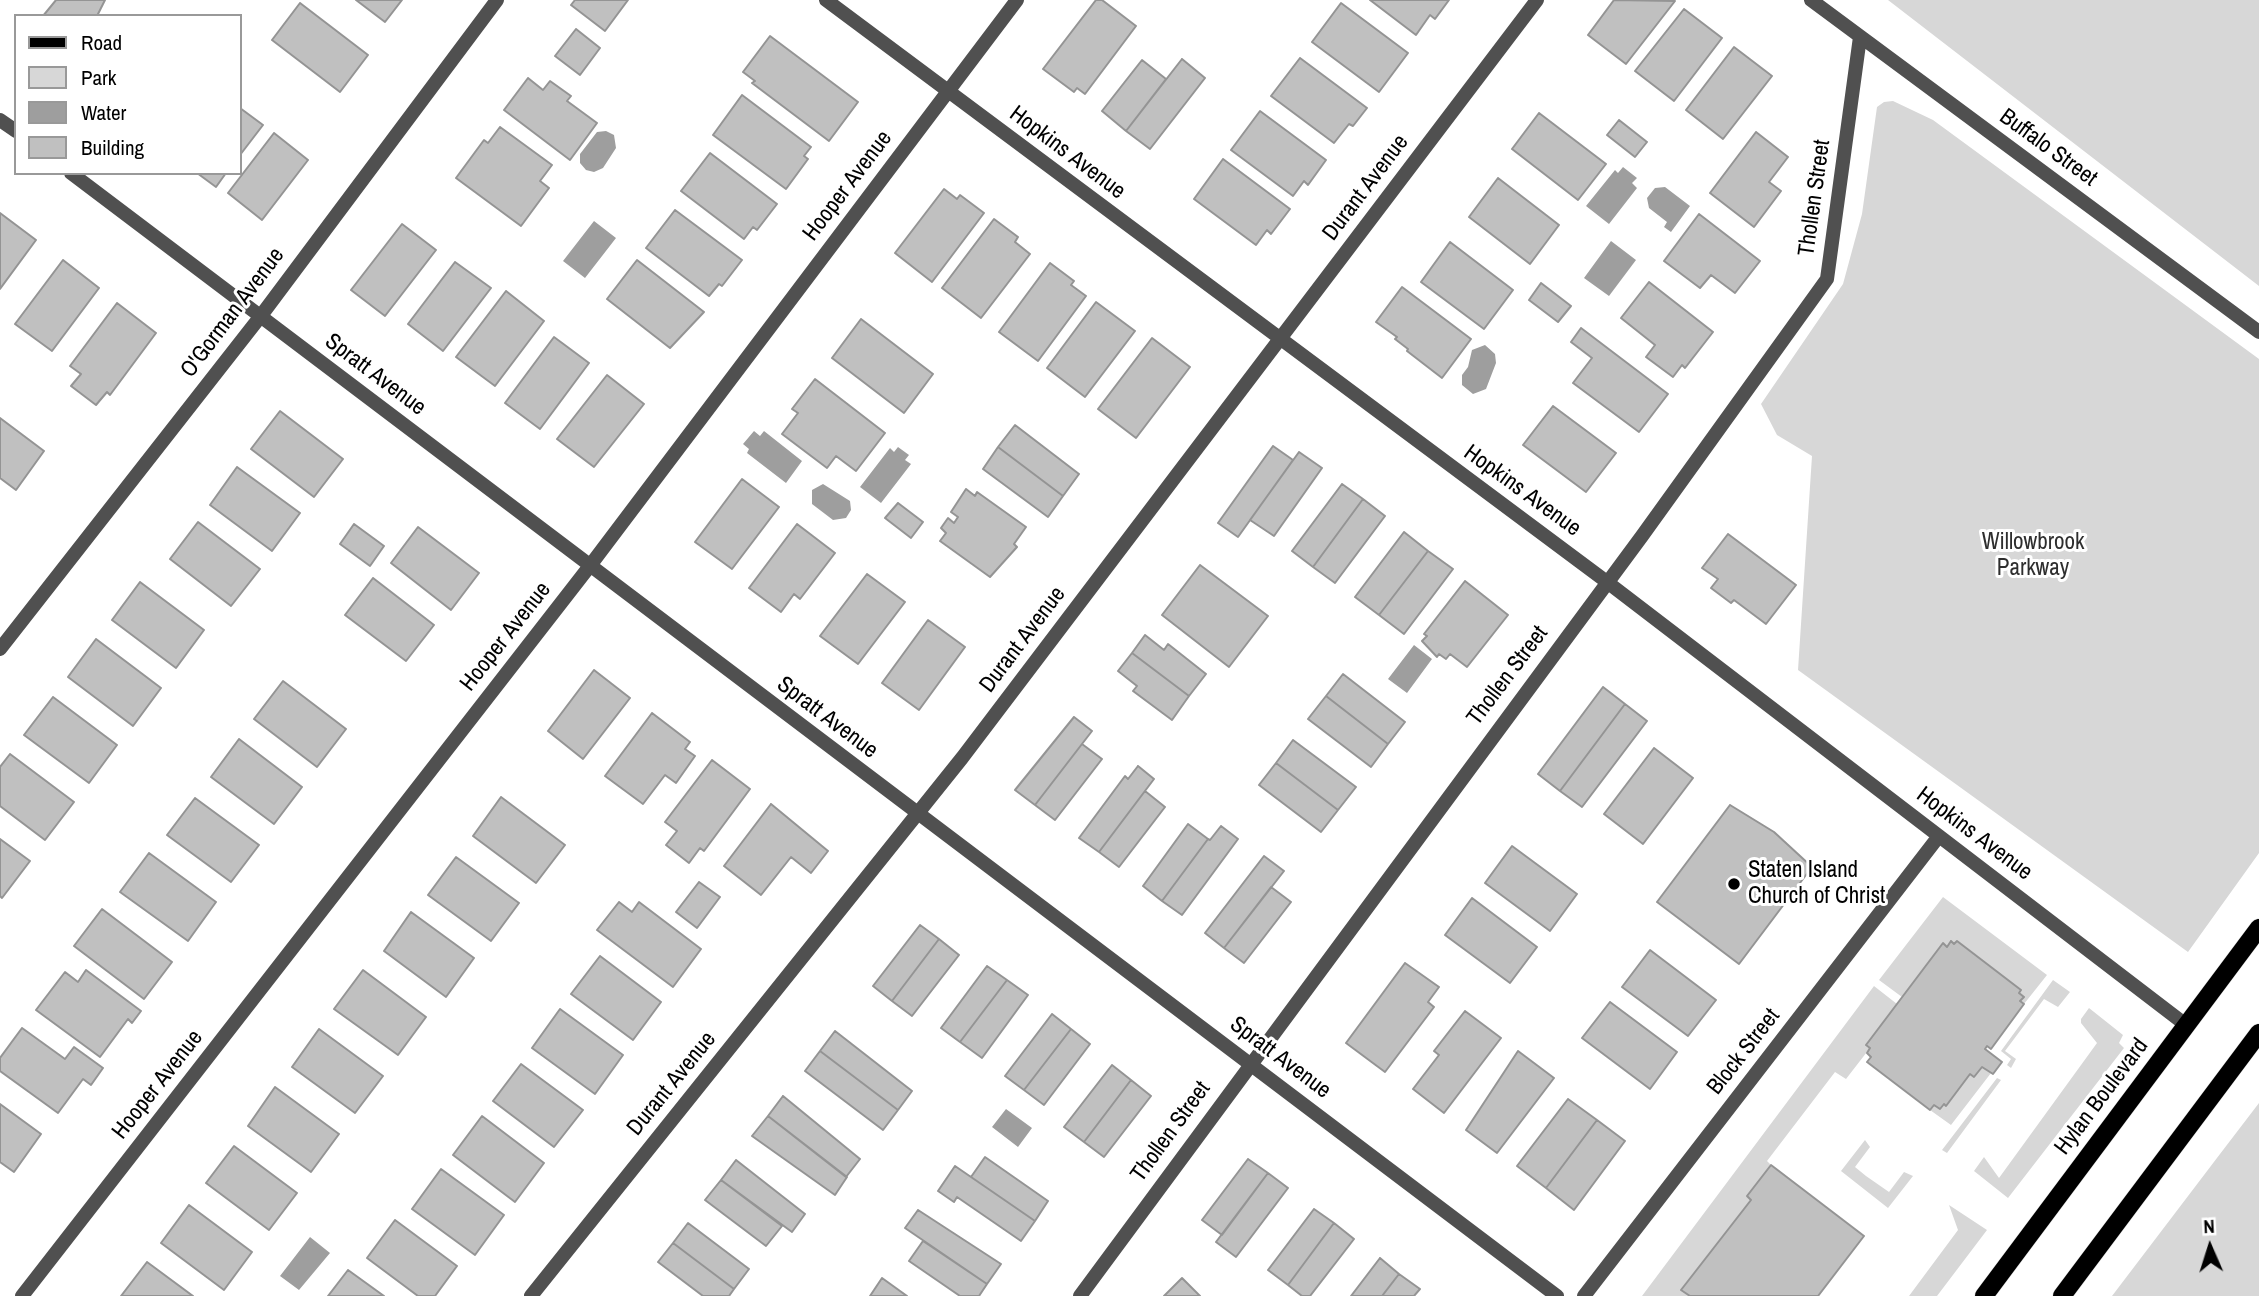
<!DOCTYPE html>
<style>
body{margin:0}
#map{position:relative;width:2259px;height:1296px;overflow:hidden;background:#fff;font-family:"Archivo Narrow",sans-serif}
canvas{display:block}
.legend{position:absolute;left:14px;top:14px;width:228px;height:161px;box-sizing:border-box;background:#fff;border:2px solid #999;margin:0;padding:9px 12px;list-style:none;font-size:21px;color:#000}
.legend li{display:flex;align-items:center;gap:14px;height:35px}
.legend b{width:35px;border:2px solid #999}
.north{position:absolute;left:2175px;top:1212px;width:70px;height:70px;-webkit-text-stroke:5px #fff;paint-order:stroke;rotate:357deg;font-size:19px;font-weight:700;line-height:28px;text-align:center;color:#000}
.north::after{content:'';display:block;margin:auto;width:24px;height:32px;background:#000;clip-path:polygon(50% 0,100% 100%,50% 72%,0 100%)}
</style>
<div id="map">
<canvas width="2259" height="1296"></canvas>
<ul class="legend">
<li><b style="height:9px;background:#000"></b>Road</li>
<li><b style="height:19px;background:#d7d7d7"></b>Park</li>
<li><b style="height:19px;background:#9e9e9e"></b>Water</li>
<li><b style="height:19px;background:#c0c0c0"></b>Building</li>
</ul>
<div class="north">N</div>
</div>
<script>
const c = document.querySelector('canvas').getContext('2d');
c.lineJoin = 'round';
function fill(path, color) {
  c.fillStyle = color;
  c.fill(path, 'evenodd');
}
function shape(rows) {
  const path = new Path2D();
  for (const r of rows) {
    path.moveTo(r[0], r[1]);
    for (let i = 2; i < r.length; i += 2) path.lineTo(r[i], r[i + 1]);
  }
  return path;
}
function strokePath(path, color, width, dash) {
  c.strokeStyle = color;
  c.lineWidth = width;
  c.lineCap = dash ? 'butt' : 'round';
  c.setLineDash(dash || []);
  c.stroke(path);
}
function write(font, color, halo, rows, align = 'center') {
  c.font = font + ' "Archivo Narrow",sans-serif';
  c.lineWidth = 6;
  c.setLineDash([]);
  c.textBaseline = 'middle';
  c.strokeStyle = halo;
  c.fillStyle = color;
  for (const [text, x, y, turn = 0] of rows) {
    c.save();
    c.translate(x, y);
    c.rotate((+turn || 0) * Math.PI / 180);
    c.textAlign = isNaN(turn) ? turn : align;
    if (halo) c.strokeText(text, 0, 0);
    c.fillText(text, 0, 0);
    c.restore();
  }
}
const green = shape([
 [1888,0,2259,0,2259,286],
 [1893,101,1933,120,2259,359,2259,853,2188,952,1798,670,1812,456,1777,435,1761,404,1843,284,1862,214,1877,107,1884,102],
 [1943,897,2047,975,2024,1004,2020,1001,2024,997,2019,993,2021,990,1957,941,1954,944,1951,941,1947,947,1942,944,1902,997,1879,980],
 [2053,980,2070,992,2058,1007,2044,999,2005,1051,2016,1059,2011,1068,2007,1065,2011,1059,2001,1051],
 [1874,986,1897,1004,1866,1045,1870,1048,1846,1079,1835,1072,1767,1161,1771,1165,1747,1196,1751,1200,1682,1289,1690,1296,1642,1296],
 [2089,1008,2123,1035,2119,1043,2124,1048,2008,1198,1974,1171,1984,1157,1999,1178,2097,1043,2081,1023,2081,1019],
 [1982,1067,1991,1073,1951,1125,1930,1110,1934,1105,1946,1105,1970,1074,1974,1077],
 [1997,1078,2001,1080,1947,1153,1942,1150],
 [2259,1103,2259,1296,2112,1296,2220,1154],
 [1865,1140,1870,1147,1855,1167,1866,1176,1889,1192,1904,1172,1913,1176,1888,1208,1841,1171],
 [1949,1205,1987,1230,1937,1296,1909,1296,1958,1230]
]);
const water = shape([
 [606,131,614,135,616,148,603,168,594,172,586,170,580,163,580,154,597,132],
 [1623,167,1637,178,1632,183,1637,188,1609,224,1586,206,1615,170,1618,173],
 [1665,187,1690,206,1671,232,1664,227,1667,222,1649,208,1647,198,1655,188],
 [594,221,616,238,585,278,563,261],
 [1611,241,1636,260,1609,296,1584,278],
 [1485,345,1495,354,1496,363,1486,389,1473,394,1462,385,1462,375,1468,367,1472,350],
 [754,431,760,436,764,431,802,461,786,483,747,453,749,449,743,444],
 [898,447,909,455,905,460,911,464,881,503,860,487,890,448,894,452],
 [823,484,850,501,851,510,846,518,833,520,812,504,812,490],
 [1414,645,1432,659,1407,693,1388,679],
 [1006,1109,1032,1128,1018,1147,992,1127],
 [310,1237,330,1253,299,1290,280,1276]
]);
const building = shape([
 [56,0,105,0,97,16,43,16,56,0],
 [356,0,402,0,385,22,356,0],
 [575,0,628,0,605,31,571,5,575,0],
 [1096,0,1102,0,1136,26,1085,94,1077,88,1074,92,1043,69,1096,0],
 [1370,0,1449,0,1435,19,1430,15,1416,35,1370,0],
 [1614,0,1675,1,1626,64,1588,35,1614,0],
 [300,3,368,55,340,92,272,40,300,3],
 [1341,3,1408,53,1379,92,1312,42,1341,3],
 [1684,9,1722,38,1674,101,1635,71,1684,9],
 [576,29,600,48,580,75,555,56,576,29],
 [770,36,858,102,829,141,752,83,755,81,743,72,770,36],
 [1734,47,1772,76,1723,139,1686,110,1734,47],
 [1300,58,1367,108,1353,126,1349,124,1334,143,1271,96,1300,58],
 [1182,59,1205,78,1150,149,1126,131,1182,59],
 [1142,60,1166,79,1126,131,1102,111,1142,60],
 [528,78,543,90,550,81,571,96,567,101,597,123,570,160,504,110,528,78],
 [742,95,811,147,804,156,808,159,786,189,713,135,742,95],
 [240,108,263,125,240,155,240,108],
 [1260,111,1326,160,1308,185,1304,181,1293,196,1231,150,1260,111],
 [1539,113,1606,164,1578,200,1512,149,1539,113],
 [1619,120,1647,142,1635,157,1607,135,1619,120],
 [500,127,552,165,540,181,549,188,521,226,456,178,484,140,488,143,500,127],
 [1756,132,1788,157,1769,182,1781,191,1754,227,1710,193,1756,132],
 [274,133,308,160,262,220,228,193,274,133],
 [710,153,777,204,757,230,753,227,744,239,681,191,710,153],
 [1223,159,1290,209,1271,234,1267,230,1256,245,1194,199,1223,159],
 [197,173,226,173,216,187,197,173],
 [1498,178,1559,225,1530,264,1469,217,1498,178],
 [944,189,957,199,960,195,984,213,932,282,895,253,944,189],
 [675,210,742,260,722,286,719,284,709,296,646,248,675,210],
 [0,213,36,240,0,289,0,213],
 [1699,214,1760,261,1735,293,1711,275,1700,288,1664,261,1699,214],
 [994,219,1018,237,1015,242,1030,254,981,318,942,288,994,219],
 [402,224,436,250,385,316,351,290,402,224],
 [1450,242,1513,290,1484,329,1421,282,1450,242],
 [63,260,99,288,52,351,15,324,63,260],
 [637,260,704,312,670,348,607,299,637,260],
 [455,262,491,288,443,351,408,324,455,262],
 [1050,263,1074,281,1071,285,1086,296,1038,361,999,332,1050,263],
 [1649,282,1713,332,1685,368,1682,365,1673,377,1646,357,1655,345,1621,318,1649,282],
 [1541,283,1571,306,1558,322,1529,300,1541,283],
 [1402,287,1471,339,1442,378,1407,351,1408,349,1395,339,1397,337,1376,322,1402,287],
 [506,291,544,321,495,386,456,357,506,291],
 [1096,302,1135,331,1085,397,1047,368,1096,302],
 [117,303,156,333,110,395,107,392,96,405,71,386,81,374,70,366,117,303],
 [861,319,933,374,904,413,832,358,861,319],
 [1581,328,1668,394,1639,432,1573,383,1592,358,1571,342,1581,328],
 [554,337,589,363,540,429,505,403,554,337],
 [1152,338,1190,367,1136,438,1098,409,1152,338],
 [607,375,644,404,594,467,557,439,607,375],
 [815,379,885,433,856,471,836,456,827,468,782,434,798,413,792,409,815,379],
 [1553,406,1616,453,1586,492,1523,445,1553,406],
 [280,411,343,459,314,497,251,449,280,411],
 [0,418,44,451,16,490,0,478,0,418],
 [1015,425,1079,474,1063,496,998,447,1015,425],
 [1273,446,1293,460,1238,537,1218,523,1273,446],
 [998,447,1063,496,1048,517,983,469,998,447],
 [1299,452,1322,468,1274,536,1250,520,1299,452],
 [237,467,300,513,272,551,210,505,237,467],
 [742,479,779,507,732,569,695,542,742,479],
 [1342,484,1363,499,1313,567,1292,551,1342,484],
 [966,489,975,496,977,492,1026,527,1014,544,1017,547,990,577,940,541,946,533,941,528,948,518,954,523,958,517,951,512,966,489],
 [1363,499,1385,516,1335,583,1313,567,1363,499],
 [898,503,923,522,911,538,885,518,898,503],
 [198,522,260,569,231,606,170,559,198,522],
 [354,524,384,546,370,566,340,544,354,524],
 [797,524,835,553,800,599,794,594,781,612,749,588,797,524],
 [418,527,479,573,451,610,391,563,418,527],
 [1404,532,1428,551,1379,615,1355,597,1404,532],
 [1728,534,1796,585,1766,624,1734,600,1731,603,1711,588,1718,579,1702,568,1728,534],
 [1428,551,1453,569,1404,634,1379,615,1428,551],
 [1200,565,1268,616,1229,667,1162,615,1200,565],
 [867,574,905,602,858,664,820,636,867,574],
 [373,578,434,625,406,661,345,615,373,578],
 [1465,581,1508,615,1467,667,1450,654,1446,659,1439,654,1437,657,1422,641,1427,636,1424,634,1465,581],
 [140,582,204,630,176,668,112,620,140,582],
 [928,620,965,647,919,710,882,683,928,620],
 [1145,635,1164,650,1168,644,1206,674,1189,696,1132,653,1145,635],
 [96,639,161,688,133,726,68,677,96,639],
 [1132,653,1189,696,1172,720,1133,691,1137,686,1118,671,1132,653],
 [594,670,630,698,583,759,548,731,594,670],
 [1343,674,1405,722,1388,744,1326,696,1343,674],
 [283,681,346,729,317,767,254,719,283,681],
 [1603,687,1625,704,1560,791,1538,774,1603,687],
 [1326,696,1388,744,1371,767,1308,719,1326,696],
 [53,697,117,745,89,783,24,735,53,697],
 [1625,704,1647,721,1582,807,1560,791,1625,704],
 [652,713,690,742,685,749,695,756,676,783,665,775,643,804,605,776,652,713],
 [1074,717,1092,731,1035,805,1015,790,1074,717],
 [239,739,302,787,274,824,211,777,239,739],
 [1293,740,1356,787,1338,810,1276,763,1293,740],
 [1082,744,1102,759,1055,820,1035,805,1082,744],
 [1654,748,1693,778,1643,844,1604,814,1654,748],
 [10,754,74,802,45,840,0,806,0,767,10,754],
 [712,760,750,789,704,851,700,848,689,863,666,845,677,831,665,822,712,760],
 [1276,763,1338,810,1321,832,1259,785,1276,763],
 [1138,766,1154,779,1099,852,1079,838,1125,776,1128,779,1138,766],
 [1145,791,1165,807,1119,867,1099,852,1145,791],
 [501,797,565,845,536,883,473,836,501,797],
 [195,798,259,845,231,882,167,835,195,798],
 [771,804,828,851,811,873,791,857,761,895,724,866,771,804],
 [1730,805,1774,832,1812,867,1739,964,1657,902,1730,805],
 [1188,824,1208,839,1162,901,1143,886,1188,824],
 [1221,826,1238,839,1182,915,1162,901,1208,839,1210,840,1221,826],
 [0,839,30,861,2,898,0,896,0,839],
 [1512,846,1577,894,1550,931,1485,883,1512,846],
 [149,853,216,902,188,941,120,892,149,853],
 [1264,856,1284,871,1224,948,1205,933,1264,856],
 [456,857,519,903,491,941,428,895,456,857],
 [699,882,720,897,697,928,676,912,699,882],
 [1271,887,1291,902,1244,963,1224,948,1271,887],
 [1472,898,1537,947,1510,983,1445,935,1472,898],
 [619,902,632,912,639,902,701,949,673,987,597,930,619,902],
 [102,909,172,962,144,999,74,946,102,909],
 [411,912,474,958,446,997,384,951,411,912],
 [920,925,939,939,892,1001,873,986,920,925],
 [939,939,959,955,912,1016,892,1001,939,939],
 [1951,941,1954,944,1957,941,2021,990,2019,993,2024,997,2020,1001,2024,1004,1991,1049,1987,1046,1985,1049,2002,1062,1993,1074,1982,1067,1974,1077,1970,1074,1946,1106,1944,1104,1940,1109,1934,1105,1930,1110,1867,1062,1871,1057,1867,1053,1870,1048,1866,1045,1943,943,1947,947,1951,941],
 [1650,950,1716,1000,1688,1036,1622,987,1650,950],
 [600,956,661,1002,633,1040,571,994,600,956],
 [1405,963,1439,987,1428,1002,1434,1007,1385,1072,1346,1043,1405,963],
 [987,966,1007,980,960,1042,941,1028,987,966],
 [86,970,141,1011,132,1023,128,1019,100,1057,36,1010,65,972,78,982,86,970],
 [363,970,426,1017,398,1055,334,1009,363,970],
 [1007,980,1028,995,982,1058,960,1042,1007,980],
 [1610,1002,1677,1052,1650,1089,1582,1038,1610,1002],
 [560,1009,623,1055,595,1094,532,1048,560,1009],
 [1465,1011,1501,1038,1444,1113,1413,1089,1439,1055,1434,1051,1465,1011],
 [1052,1014,1071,1029,1024,1090,1005,1076,1052,1014],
 [22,1028,65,1059,74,1047,103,1068,91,1085,83,1079,58,1113,0,1071,0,1058,22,1028],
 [319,1029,383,1076,355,1113,292,1067,319,1029],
 [1071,1029,1090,1044,1044,1105,1024,1090,1071,1029],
 [835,1031,912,1091,898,1110,820,1051,835,1031],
 [820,1051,898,1110,883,1130,805,1071,820,1051],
 [1518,1051,1554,1078,1497,1153,1466,1130,1518,1051],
 [521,1064,583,1110,554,1147,493,1101,521,1064],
 [1112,1065,1131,1080,1084,1142,1064,1127,1112,1065],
 [1131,1080,1151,1096,1104,1157,1084,1142,1131,1080],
 [275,1087,339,1134,311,1172,248,1126,275,1087],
 [783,1096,860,1159,846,1177,768,1116,783,1096],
 [1568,1099,1597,1120,1546,1188,1517,1166,1568,1099],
 [0,1104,41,1134,14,1172,0,1162,0,1104],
 [482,1116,544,1163,515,1202,453,1155,482,1116],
 [768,1116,847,1177,835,1195,752,1136,768,1116],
 [1597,1120,1625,1141,1574,1210,1546,1188,1597,1120],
 [234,1146,297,1193,269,1230,206,1183,234,1146],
 [985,1157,1048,1201,1035,1221,971,1177,985,1157],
 [1248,1159,1268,1173,1222,1235,1202,1220,1248,1159],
 [736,1160,805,1214,792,1232,721,1180,736,1160],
 [1771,1165,1864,1236,1818,1296,1690,1296,1681,1290,1751,1200,1747,1196,1771,1165],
 [955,1166,1035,1221,1021,1241,957,1197,954,1202,938,1191,955,1166],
 [441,1169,504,1215,475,1255,412,1209,441,1169],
 [1268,1173,1288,1188,1236,1257,1216,1242,1268,1173],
 [721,1180,782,1226,766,1246,705,1200,721,1180],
 [189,1205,252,1252,224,1290,161,1243,189,1205],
 [1314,1209,1334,1223,1288,1285,1268,1270,1314,1209],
 [918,1210,1001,1264,987,1284,905,1228,918,1210],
 [395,1220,457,1266,435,1296,418,1296,367,1258,395,1220],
 [688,1223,749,1269,734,1289,673,1243,688,1223],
 [1334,1223,1354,1239,1310,1296,1302,1296,1288,1285,1334,1223],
 [923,1241,987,1284,979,1296,960,1296,909,1261,923,1241],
 [673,1243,734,1289,729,1296,703,1296,658,1262,673,1243],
 [1380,1258,1399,1274,1382,1296,1351,1296,1380,1258],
 [147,1262,193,1296,121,1296,147,1262],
 [348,1270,384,1296,328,1296,348,1270],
 [1399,1274,1420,1289,1414,1296,1382,1296,1399,1274],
 [882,1278,907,1296,870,1296,882,1278],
 [1182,1278,1200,1296,1164,1296,1182,1278]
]);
const minor = shape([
 [826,0,1607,582,2186,1025],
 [1811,0,2259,332],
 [0,120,16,131],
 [71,173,1557,1296],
 [0,649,260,317,497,0],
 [22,1296,589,567,1017,0],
 [531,1296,962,758,1537,0],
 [1080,1296,1642,536,1827,279,1860,37],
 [1584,1296,1939,836]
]);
const primary = shape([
 [1984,1296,2259,928],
 [2062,1296,2259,1033]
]);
const markers = [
 [1734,884,7,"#000"]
];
const streetNames = [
 ["Buffalo Street",2048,148,36],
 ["Hopkins Avenue",1067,153,37],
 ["Hooper Avenue",848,186,-53],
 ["Durant Avenue",1366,188,-53],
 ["Thollen Street",1815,198,-82],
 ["O'Gorman Avenue",233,313,-53],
 ["Spratt Avenue",375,375,37],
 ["Hopkins Avenue",1522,491,36],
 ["Hooper Avenue",506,637,-52],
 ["Durant Avenue",1023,640,-53],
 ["Thollen Street",1508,676,-53],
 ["Spratt Avenue",827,718,37],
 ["Hopkins Avenue",1974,834,37],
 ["Block Street",1744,1052,-52],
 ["Spratt Avenue",1280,1058,37],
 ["Durant Avenue",672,1084,-51],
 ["Hooper Avenue",158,1085,-52],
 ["Hylan Boulevard",2102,1097,-53],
 ["Thollen Street",1171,1132,-54]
];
const parkNames = [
 ["Willowbrook",2033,543],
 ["Parkway",2033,569]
];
const poiNames = [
 ["Staten Island",1748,871],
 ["Church of Christ",1748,897]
];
fill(green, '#d7d7d7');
fill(water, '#9e9e9e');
fill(building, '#c0c0c0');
strokePath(building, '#949494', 2);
strokePath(primary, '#dbdbdb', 19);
strokePath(minor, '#505050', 14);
strokePath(primary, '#000', 18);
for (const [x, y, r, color] of markers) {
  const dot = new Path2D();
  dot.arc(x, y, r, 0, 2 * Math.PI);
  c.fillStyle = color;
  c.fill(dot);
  strokePath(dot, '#fff', 2.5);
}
write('23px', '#000', '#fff', streetNames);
write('23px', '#2e2e2e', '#fff', parkNames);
write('23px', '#000', '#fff', poiNames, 'left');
</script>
